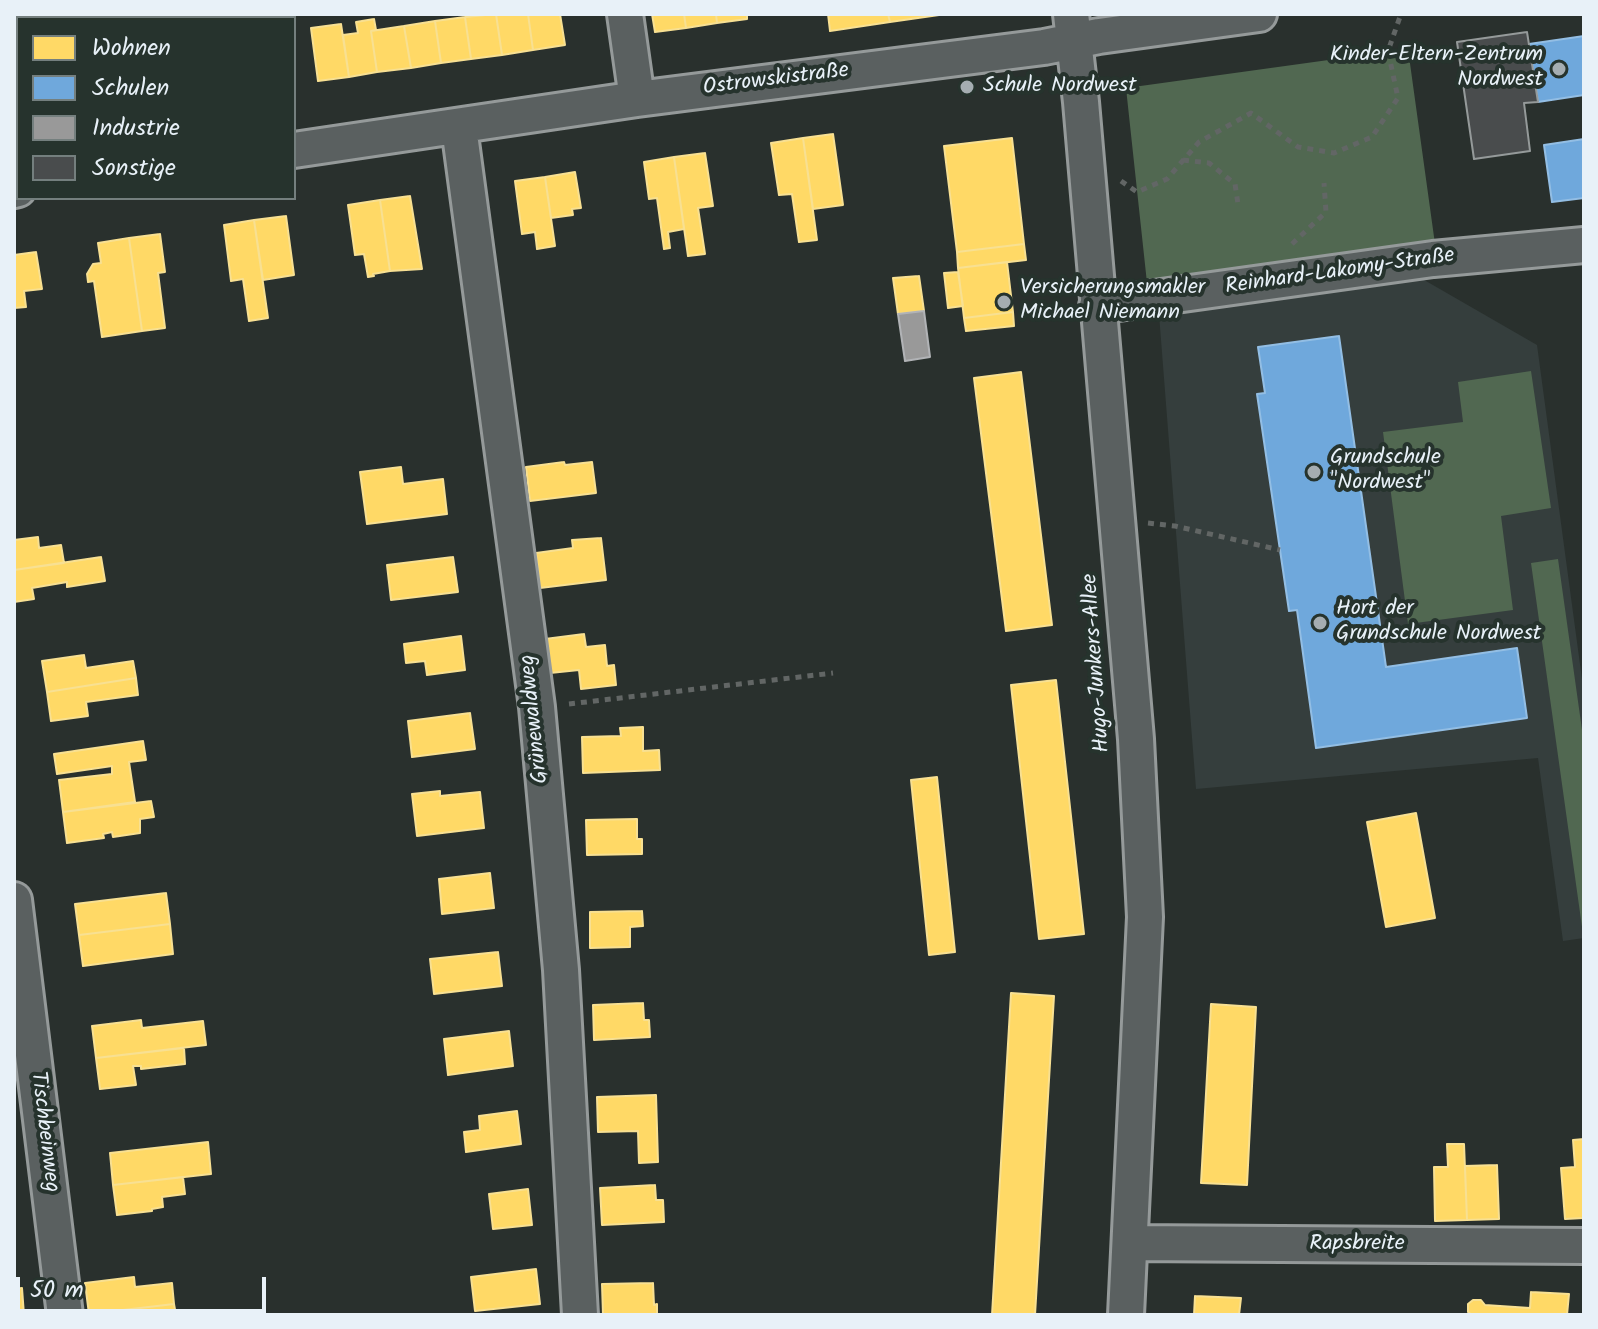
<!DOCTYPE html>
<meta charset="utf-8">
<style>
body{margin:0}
#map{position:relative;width:1598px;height:1329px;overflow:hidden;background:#29302d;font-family:Kalam,sans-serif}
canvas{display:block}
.frame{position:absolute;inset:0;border:16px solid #e8f1f8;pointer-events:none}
.legend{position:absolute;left:16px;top:16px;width:280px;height:184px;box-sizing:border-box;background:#26332d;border:2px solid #747f7e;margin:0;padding:10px 14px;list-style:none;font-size:24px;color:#e8f1f8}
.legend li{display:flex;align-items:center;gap:16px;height:40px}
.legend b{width:40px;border:2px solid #747f7e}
.scale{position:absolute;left:16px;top:1277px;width:250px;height:36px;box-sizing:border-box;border:4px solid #e8f1f8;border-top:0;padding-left:10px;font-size:24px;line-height:28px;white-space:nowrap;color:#e8f1f8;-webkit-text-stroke:6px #26332d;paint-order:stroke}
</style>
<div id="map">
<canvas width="1598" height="1329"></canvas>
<div class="frame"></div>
<ul class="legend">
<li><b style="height:22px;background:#ffd966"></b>Wohnen</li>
<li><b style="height:22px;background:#6fa8dc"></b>Schulen</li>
<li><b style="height:22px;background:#999"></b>Industrie</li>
<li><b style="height:22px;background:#494c4d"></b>Sonstige</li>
</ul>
<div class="scale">50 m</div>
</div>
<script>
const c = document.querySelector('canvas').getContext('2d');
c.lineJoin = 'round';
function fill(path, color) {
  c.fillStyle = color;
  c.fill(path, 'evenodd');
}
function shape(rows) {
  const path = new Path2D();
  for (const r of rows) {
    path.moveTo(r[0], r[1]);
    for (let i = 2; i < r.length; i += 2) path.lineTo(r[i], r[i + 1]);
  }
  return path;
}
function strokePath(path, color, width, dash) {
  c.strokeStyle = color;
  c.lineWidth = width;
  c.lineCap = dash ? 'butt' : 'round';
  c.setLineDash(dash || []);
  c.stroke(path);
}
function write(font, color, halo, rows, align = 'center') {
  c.font = font + ' Kalam,sans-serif';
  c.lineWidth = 8;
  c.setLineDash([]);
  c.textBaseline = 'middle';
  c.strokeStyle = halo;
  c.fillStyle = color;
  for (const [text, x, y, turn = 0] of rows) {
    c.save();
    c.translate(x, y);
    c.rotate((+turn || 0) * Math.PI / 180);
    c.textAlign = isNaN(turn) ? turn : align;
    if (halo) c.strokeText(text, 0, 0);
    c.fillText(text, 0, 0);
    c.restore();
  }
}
const built = shape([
 [1419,277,1537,345,1584,694,1584,938,1563,941,1538,758,1196,789,1159,314]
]);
const green = shape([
 [1408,49,1435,244,1147,283,1126,88],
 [1531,371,1551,508,1501,516,1513,610,1408,624,1383,432,1463,422,1458,382],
 [1558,559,1584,744,1583,934,1531,563]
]);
const homes = shape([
 [496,14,502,55,471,59,465,17,496,14],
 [496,14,528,14,533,50,502,55,496,14],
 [528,14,560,14,565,45,533,50,528,14],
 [652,14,684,14,686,28,655,32,652,14],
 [684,14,716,14,717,23,686,28,684,14],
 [716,14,747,14,747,19,717,23,716,14],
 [828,14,888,14,890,22,830,31,828,14],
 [888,14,946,14,890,22,888,14],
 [465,17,471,59,441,63,435,21,465,17],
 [374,19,376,30,371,31,377,72,349,77,343,35,358,33,356,22,374,19],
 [435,21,441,63,411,68,404,26,435,21],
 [341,24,349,77,318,81,311,28,341,24],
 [404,26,411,68,377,72,371,31,404,26],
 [14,83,18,83,18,126,14,126,14,83],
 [833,134,843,205,813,209,803,138,833,134],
 [803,138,817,240,799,242,792,194,779,195,771,143,803,138],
 [1012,138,1024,244,957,252,944,146,1012,138],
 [705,153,713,206,698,208,705,254,688,256,674,157,705,153],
 [674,157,684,229,668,232,670,248,664,249,657,198,649,199,644,162,674,157],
 [575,172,581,208,572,209,573,215,551,218,545,177,575,172],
 [545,177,555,246,537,249,535,232,522,234,515,181,545,177],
 [410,196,422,269,390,271,380,200,410,196],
 [380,200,390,271,373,274,374,276,368,277,364,254,355,255,348,205,380,200],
 [286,216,294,275,263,280,254,220,286,216],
 [254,220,268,318,249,321,243,279,231,281,224,225,254,220],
 [160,234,165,272,158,273,165,328,142,331,129,238,160,234],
 [129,238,142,331,102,337,94,281,88,282,87,274,93,264,101,263,98,243,129,238],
 [1024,244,1026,260,958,268,957,252,1024,244],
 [36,252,42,289,24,291,26,307,14,308,14,255,36,252],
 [1007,262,1013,312,964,318,958,268,1007,262],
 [958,272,963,306,948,308,944,273,958,272],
 [919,276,924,311,898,314,893,278,919,276],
 [1013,312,1014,326,966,331,964,318,1013,312],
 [1021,372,1052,625,1006,631,974,378,1021,372],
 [564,462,565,465,592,462,596,493,530,501,526,467,564,462],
 [401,467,403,484,443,479,447,514,367,524,360,472,401,467],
 [38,537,39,548,61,545,64,563,14,570,14,540,38,537],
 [601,538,606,580,540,588,536,553,573,548,572,540,601,538],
 [101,557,105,581,67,587,67,582,32,588,34,599,14,602,14,570,101,557],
 [453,557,458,592,391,600,387,565,453,557],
 [584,634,586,647,605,645,607,666,614,665,616,685,581,689,579,670,550,673,545,639,584,634],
 [461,636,465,670,427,675,425,661,406,663,404,644,461,636],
 [84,655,86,668,133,661,136,678,47,692,42,661,84,655],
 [136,678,138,695,86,702,88,716,51,721,47,692,136,678],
 [1056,680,1084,934,1039,939,1011,685,1056,680],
 [470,713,475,749,412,757,408,721,470,713],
 [643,727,643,751,659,750,660,770,583,773,582,737,621,736,620,728,643,727],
 [143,741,146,760,129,762,135,802,63,812,59,780,112,774,112,766,57,774,54,754,143,741],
 [937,777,955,952,929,955,911,780,937,777],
 [440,791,440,796,480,792,484,828,417,836,412,794,440,791],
 [151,801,154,817,140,819,140,833,113,837,112,832,103,834,104,838,67,843,63,812,151,801],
 [1416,813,1435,918,1386,927,1367,822,1416,813],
 [637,819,637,839,642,839,642,854,587,855,586,820,637,819],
 [490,873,494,908,442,914,439,879,490,873],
 [166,893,170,924,79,935,75,904,166,893],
 [642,911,643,926,630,927,630,947,590,948,590,912,642,911],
 [170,924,173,954,83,966,79,935,170,924],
 [498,952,502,986,434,994,430,959,498,952],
 [1011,993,1054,996,1035,1315,992,1315,1011,993],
 [643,1003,644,1020,649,1020,650,1037,594,1040,593,1005,643,1003],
 [1211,1004,1256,1007,1247,1185,1201,1183,1211,1004],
 [141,1020,142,1028,203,1021,206,1045,96,1058,92,1026,141,1020],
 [509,1031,513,1066,448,1075,444,1039,509,1031],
 [184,1048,185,1064,141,1069,141,1066,133,1066,136,1085,100,1089,96,1058,184,1048],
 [656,1095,658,1162,639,1163,638,1131,598,1132,597,1097,656,1095],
 [517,1111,521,1144,466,1152,464,1132,480,1130,479,1116,517,1111],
 [1584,1139,1584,1218,1565,1219,1561,1168,1575,1167,1573,1140,1584,1139],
 [208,1142,211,1174,113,1185,110,1153,208,1142],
 [1447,1144,1464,1144,1467,1220,1435,1221,1434,1167,1448,1167,1447,1144],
 [1497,1165,1499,1219,1467,1220,1465,1166,1497,1165],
 [183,1177,185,1194,162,1197,163,1207,152,1209,152,1211,117,1215,113,1185,183,1177],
 [655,1185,656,1200,663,1200,664,1222,602,1225,600,1188,655,1185],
 [528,1189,532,1225,493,1229,489,1194,528,1189],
 [536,1269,540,1304,475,1311,471,1277,536,1269],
 [134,1277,135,1287,172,1283,174,1304,89,1314,85,1283,134,1277],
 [653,1283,654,1305,657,1304,657,1315,603,1315,602,1284,653,1283],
 [22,1288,24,1315,14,1315,14,1289,22,1288],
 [1531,1292,1569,1294,1567,1315,1472,1315,1468,1312,1468,1304,1473,1300,1481,1300,1485,1305,1530,1308,1531,1292],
 [1195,1296,1241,1298,1239,1315,1194,1315,1195,1296],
 [174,1304,176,1315,89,1315,89,1314,174,1304]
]);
const schools = shape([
 [1584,36,1584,95,1538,102,1529,44,1584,36],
 [1584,139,1584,198,1552,202,1544,145,1584,139],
 [1339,336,1386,667,1517,648,1527,718,1316,748,1297,610,1289,611,1280,550,1257,394,1265,393,1258,347,1339,336]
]);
const industry = shape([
 [924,311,930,357,905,361,898,314,924,311]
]);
const building = shape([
 [1527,32,1538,102,1524,103,1530,151,1474,159,1457,42,1527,32]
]);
const path = shape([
 [1183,160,1209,163,1235,184,1238,204],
 [1121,181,1137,192,1167,179,1199,142,1251,113,1298,147,1334,153,1372,137,1398,98,1388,51,1401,14],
 [1292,244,1326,212,1324,183],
 [1148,523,1175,526,1280,550],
 [569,704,833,673]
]);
const street = shape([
 [625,14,637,99],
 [1071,14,1081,102,1136,739,1145,917,1126,1315],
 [459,127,537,707,561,970,580,1315],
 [294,150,637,99,1044,47,1099,36,1259,14],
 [14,190,18,189],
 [1097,306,1433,259,1584,245],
 [14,900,65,1315],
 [1130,1243,1584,1246]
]);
const markers = [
 [1559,69,8,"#a5adb1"],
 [967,87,8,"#a5adb1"],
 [1004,302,8,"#a5adb1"],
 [1314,472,8,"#a5adb1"],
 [1320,623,8,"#a5adb1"]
];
const poiNames = [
 ["Kinder-Eltern-Zentrum",1543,56,"right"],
 ["Nordwest",1543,81,"right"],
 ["Schule Nordwest",983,87],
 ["Versicherungsmakler",1020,289],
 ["Michael Niemann",1020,314],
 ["Grundschule",1330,459],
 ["\"Nordwest\"",1330,484],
 ["Hort der",1336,610],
 ["Grundschule Nordwest",1336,635]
];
const streetNames = [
 ["Ostrowskistraße",776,81,-7],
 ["Reinhard-Lakomy-Straße",1340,273,-8],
 ["Hugo-Junkers-Allee",1098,663,-94],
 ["Grünewaldweg",536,719,-96],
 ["Tischbeinweg",43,1132,83],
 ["Rapsbreite",1357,1245]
];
fill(built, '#353e3d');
fill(green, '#516851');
fill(homes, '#ffd966');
strokePath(homes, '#f8e092', 2);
fill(schools, '#6fa8dc');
strokePath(schools, '#93bee4', 2);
fill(industry, '#999');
strokePath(industry, '#b1b3b6', 2);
fill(building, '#494c4d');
strokePath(building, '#959a9a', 2);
strokePath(street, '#959a9a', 40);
strokePath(path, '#626665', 5, [6, 6]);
strokePath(street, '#5a6060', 34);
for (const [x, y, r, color] of markers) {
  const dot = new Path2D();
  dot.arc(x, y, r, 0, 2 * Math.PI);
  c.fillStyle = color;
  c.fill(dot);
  strokePath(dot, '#26332d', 3);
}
write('22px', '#e8f1f8', '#26332d', poiNames, 'left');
write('22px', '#e8f1f8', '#26332d', streetNames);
</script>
